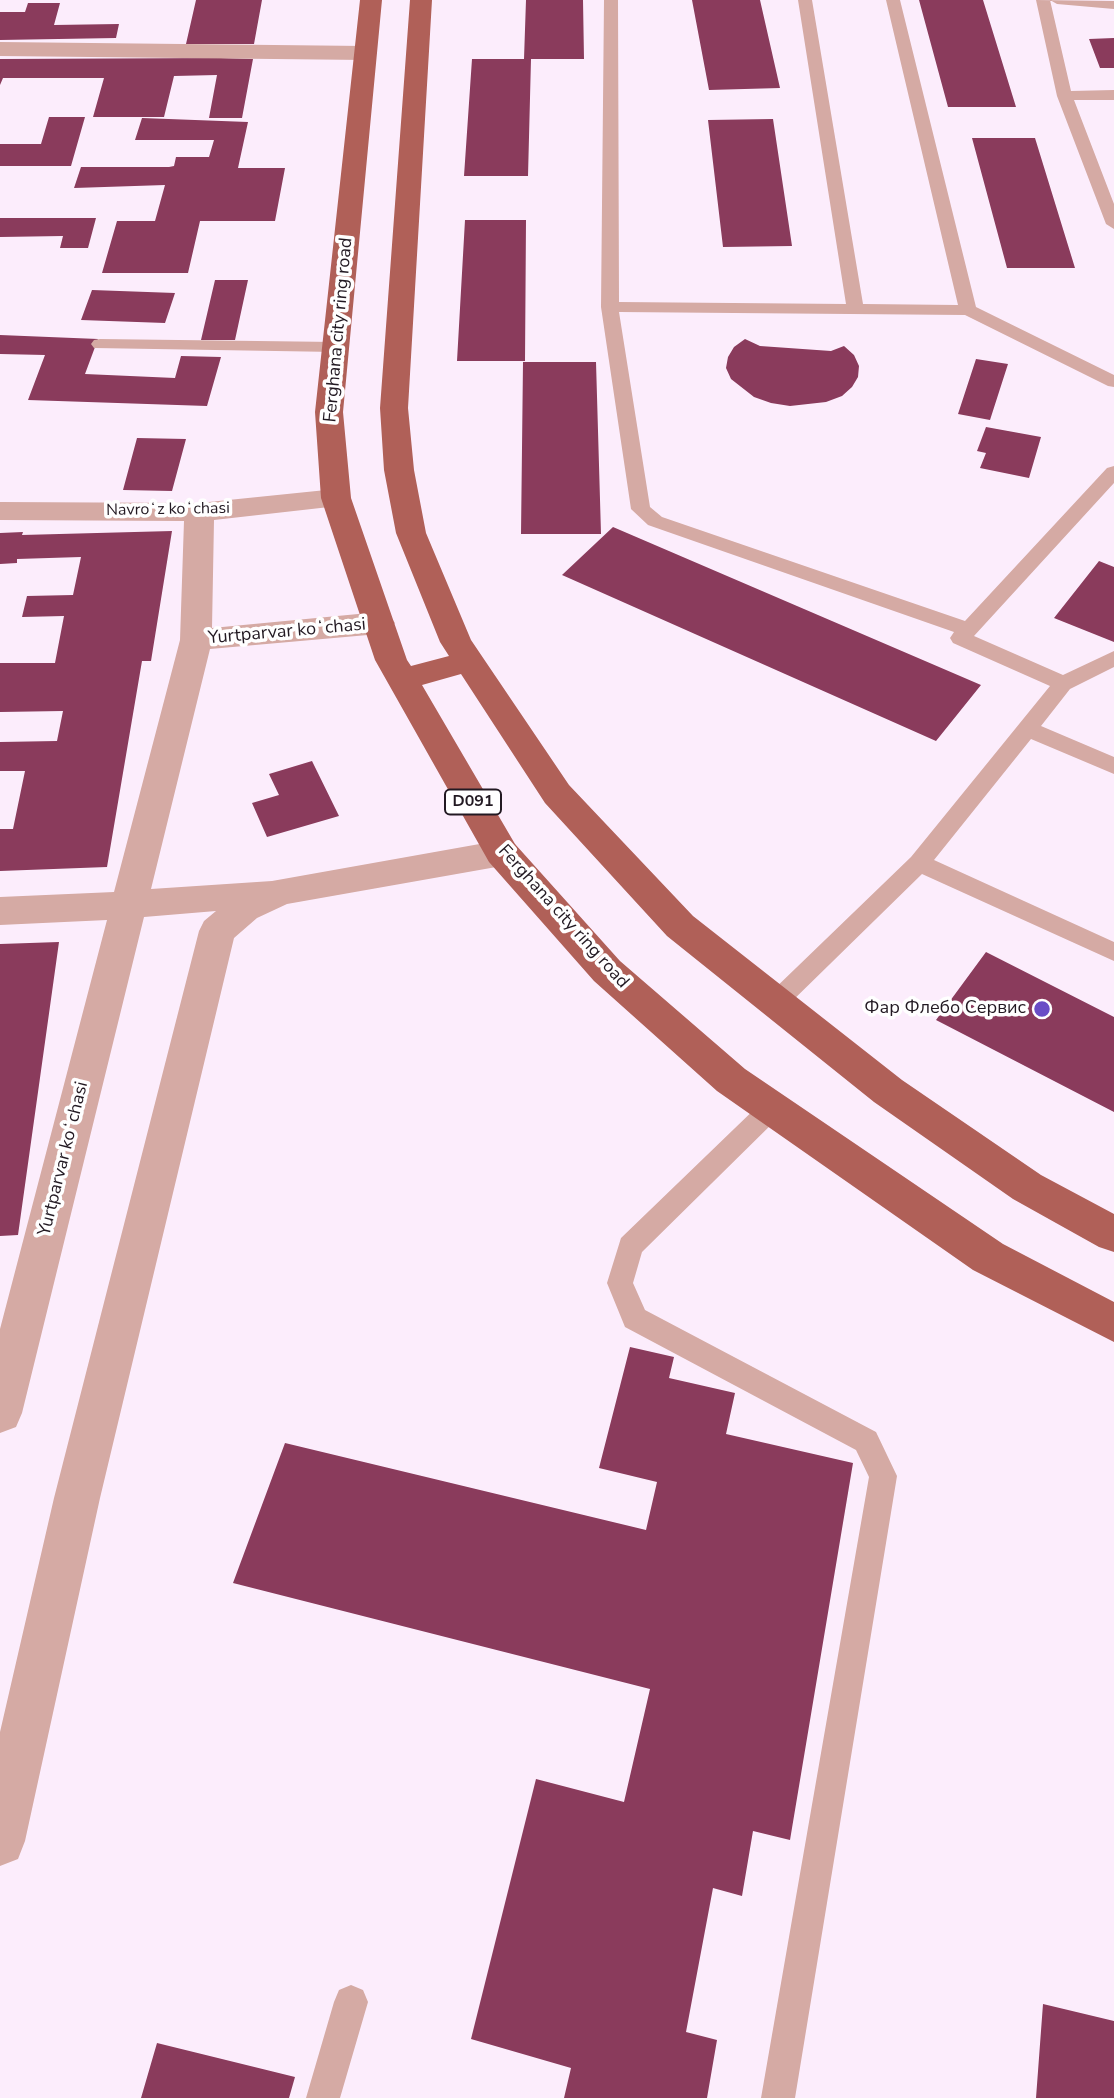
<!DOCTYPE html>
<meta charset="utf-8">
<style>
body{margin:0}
canvas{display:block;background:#fcedfc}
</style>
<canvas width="1114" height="2098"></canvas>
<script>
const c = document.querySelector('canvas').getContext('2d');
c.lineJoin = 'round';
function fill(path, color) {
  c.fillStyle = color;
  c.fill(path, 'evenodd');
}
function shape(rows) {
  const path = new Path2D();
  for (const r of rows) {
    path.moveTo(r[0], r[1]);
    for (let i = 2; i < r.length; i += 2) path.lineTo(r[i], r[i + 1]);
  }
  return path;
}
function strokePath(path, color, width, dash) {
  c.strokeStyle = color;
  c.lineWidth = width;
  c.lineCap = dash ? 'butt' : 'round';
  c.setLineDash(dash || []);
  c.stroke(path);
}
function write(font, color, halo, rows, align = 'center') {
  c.font = font + ' "Nunito Sans",sans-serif';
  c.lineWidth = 7;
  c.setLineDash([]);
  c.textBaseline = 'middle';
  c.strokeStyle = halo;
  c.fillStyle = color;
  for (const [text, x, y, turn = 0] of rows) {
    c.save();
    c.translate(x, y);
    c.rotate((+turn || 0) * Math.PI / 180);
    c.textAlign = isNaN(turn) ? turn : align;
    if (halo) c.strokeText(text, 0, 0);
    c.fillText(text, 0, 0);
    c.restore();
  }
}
const building = shape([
 [196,0,262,0,254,44,186,44],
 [526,0,583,0,584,59,531,59,528,176,464,176,472,59,524,59],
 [692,0,760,0,780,88,709,90],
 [919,0,983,0,1016,107,948,107],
 [28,3,60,3,54,25,119,24,116,38,0,40,0,12,25,12],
 [1114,38,1114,68,1100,68,1089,39],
 [0,59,221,58,253,59,242,118,209,118,217,75,174,76,164,117,93,117,104,78,3,78,0,85],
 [49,117,85,117,71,166,0,166,0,144,41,144],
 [142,118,248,122,238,168,285,168,275,221,200,221,188,273,102,273,117,221,155,221,165,185,74,188,81,167,169,167,174,166,176,157,209,157,214,140,135,140],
 [773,119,792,246,723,247,708,120],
 [972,138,1035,138,1075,268,1007,268],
 [0,218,96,218,88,248,60,248,63,236,0,237],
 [465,220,526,220,525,361,457,361],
 [215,280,248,280,235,340,201,340],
 [92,290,175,293,165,323,81,320],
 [0,335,98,339,85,374,175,378,181,356,221,357,207,406,28,400,45,355,0,354],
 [745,339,760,346,831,351,844,346,854,355,859,366,858,377,852,387,842,396,826,402,790,406,771,403,754,397,731,379,726,368,728,357,734,347],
 [976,359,1008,364,990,420,958,414],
 [523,362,596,362,601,534,521,534],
 [986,427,1041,437,1029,478,980,468,986,453,977,451],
 [137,438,186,439,172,491,123,490],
 [613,527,981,685,936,741,562,575],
 [172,531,151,661,142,661,107,867,0,871,0,829,13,829,25,771,0,771,0,742,57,741,63,711,0,712,0,663,55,663,64,616,22,617,27,596,73,595,81,557,17,559,17,563,0,564,0,533,23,532,22,535],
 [1099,561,1114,567,1114,642,1054,618],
 [312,761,339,816,267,837,252,803,279,795,269,774],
 [59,942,18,1235,0,1236,0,944],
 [986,952,1114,1017,1114,1112,936,1020],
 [630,1347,674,1357,669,1378,735,1393,726,1434,853,1463,790,1840,753,1831,742,1896,713,1888,686,2032,717,2040,707,2098,564,2098,571,2068,471,2039,536,1779,624,1802,650,1689,233,1583,285,1443,646,1530,657,1482,599,1468],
 [1043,2004,1114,2021,1114,2098,1036,2098],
 [157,2043,295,2077,289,2098,141,2098]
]);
const service = shape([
 [604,0,618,0,619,302,846,304,798,0,812,0,863,304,958,305,886,0,900,0,976,307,1114,375,1114,387,1108,386,965,315,619,312,650,507,662,517,965,621,1107,468,1114,466,1114,483,974,636,1063,675,1114,651,1114,667,1070,689,1041,726,1114,757,1114,774,1031,739,934,860,1114,942,1114,961,922,874,784,1009,776,1011,768,1009,764,1002,768,995,911,857,1050,686,953,643,950,638,954,632,648,525,631,509,601,307,604,0],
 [1036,0,1114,1,1114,9,1057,4,1050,0,1071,91,1114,90,1114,100,1074,100,1114,204,1114,229,1106,224,1057,96,1036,0],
 [100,339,336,342,345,347,336,352,94,348,91,344,94,340,100,339],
 [772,1098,781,1101,785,1108,781,1115,642,1252,633,1283,645,1310,876,1432,897,1476,795,2098,761,2098,869,1477,856,1450,625,1327,607,1283,621,1238,763,1101,772,1098],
 [351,1985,363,1990,368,2002,340,2098,306,2098,334,2002,339,1990,351,1985]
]);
const minor = shape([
 [0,42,365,46,373,48,377,53,373,58,365,60,0,56,0,42],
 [336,489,347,491,351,498,347,505,214,520,212,628,379,612,390,616,395,623,390,630,379,634,210,649,151,889,272,881,502,840,515,844,520,853,515,862,502,866,287,904,257,918,234,938,100,1498,25,1841,18,1859,0,1866,0,1732,54,1498,199,931,204,921,216,911,144,917,22,1413,16,1427,0,1433,0,1329,107,920,0,925,0,897,114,892,180,640,184,521,0,520,0,502,199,503,336,489]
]);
const trunk = shape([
 [360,0,382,0,343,412,351,498,407,660,411,666,449,656,440,642,396,533,384,470,380,408,410,0,432,0,408,408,414,470,426,533,471,640,569,785,693,916,902,1080,1041,1175,1114,1214,1114,1252,1099,1247,1013,1199,874,1102,667,936,545,803,461,674,422,685,515,844,620,961,745,1069,1003,1244,1114,1302,1114,1342,973,1270,717,1091,594,981,489,862,375,660,321,498,315,412,360,0]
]);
const markers = [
 [1042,1009,9,"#694dc6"]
];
const farStreetnames = [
 ["Navroʻz koʻchasi",168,510,-1]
];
const shields = [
 [473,802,56]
];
const shieldNames = [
 ["D091",473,802]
];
const streetNames = [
 ["Ferghana city ring road",339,330,-85],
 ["Yurtparvar koʻchasi",287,632,-5],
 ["Ferghana city ring road",563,917,48],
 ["Yurtparvar koʻchasi",64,1159,-76]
];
const poiNames = [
 ["Фар Флебо Сервис",1026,1009]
];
fill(building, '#8a3b5c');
fill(service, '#d5aaa4');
fill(minor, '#d5aaa4');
fill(trunk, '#b06058');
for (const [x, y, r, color] of markers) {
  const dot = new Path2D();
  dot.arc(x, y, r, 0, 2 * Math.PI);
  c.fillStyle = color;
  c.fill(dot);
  strokePath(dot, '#fff', 2.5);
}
write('16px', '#221922', '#fff', farStreetnames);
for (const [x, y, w] of shields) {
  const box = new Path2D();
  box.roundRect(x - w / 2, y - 12.5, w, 25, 5);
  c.fillStyle = '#fff';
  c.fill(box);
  strokePath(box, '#221922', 2);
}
write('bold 16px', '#221922', null, shieldNames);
write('18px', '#221922', '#fff', streetNames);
write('18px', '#221922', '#fff', poiNames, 'right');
</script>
